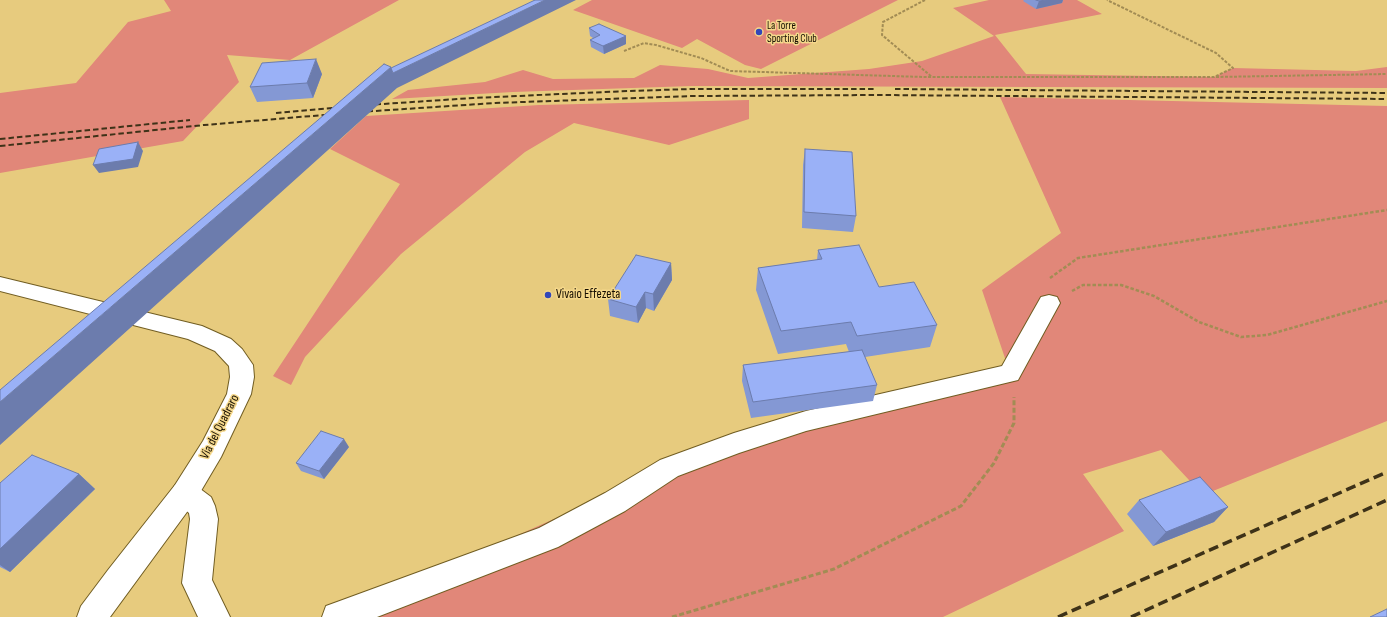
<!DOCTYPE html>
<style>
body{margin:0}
canvas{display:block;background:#e7cb7e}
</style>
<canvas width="1387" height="617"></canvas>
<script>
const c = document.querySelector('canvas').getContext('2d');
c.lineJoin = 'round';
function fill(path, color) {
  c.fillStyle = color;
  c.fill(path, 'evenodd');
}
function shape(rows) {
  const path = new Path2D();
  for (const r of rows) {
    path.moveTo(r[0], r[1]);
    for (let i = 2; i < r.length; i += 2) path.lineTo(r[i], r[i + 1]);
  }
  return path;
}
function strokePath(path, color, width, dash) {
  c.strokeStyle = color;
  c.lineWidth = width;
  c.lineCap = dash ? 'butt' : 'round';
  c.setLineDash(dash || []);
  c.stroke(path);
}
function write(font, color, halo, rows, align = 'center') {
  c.font = font + ' "Sofia Sans Condensed",sans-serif';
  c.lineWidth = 3;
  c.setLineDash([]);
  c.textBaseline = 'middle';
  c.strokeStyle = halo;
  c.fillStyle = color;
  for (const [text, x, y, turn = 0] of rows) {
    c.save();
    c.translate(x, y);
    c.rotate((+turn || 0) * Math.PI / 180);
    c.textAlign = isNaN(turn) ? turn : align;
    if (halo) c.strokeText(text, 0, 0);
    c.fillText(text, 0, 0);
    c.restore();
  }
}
const green = shape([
 [164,0,399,0,290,60,227,55,239,82,183,141,0,173,0,93,76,83,128,22,171,11],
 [592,0,898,0,761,69,745,65,697,39,682,48,573,10],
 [989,0,1077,0,1102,14,995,35,1026,74,1214,77,1233,68,1356,71,1387,67,1387,88,692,86,513,92,392,99,408,90,485,82,523,70,553,79,634,78,660,65,708,69,748,78,869,69,922,61,994,36,953,8],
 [1000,97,1387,106,1387,421,1203,495,1161,450,1083,474,1124,531,943,617,333,617,669,468,1010,373,982,290,1061,233],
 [749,100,749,119,669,145,574,123,525,152,401,254,305,357,291,385,273,376,400,184,330,149,366,116,539,105]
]);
const pathFar2 = shape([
 [925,0,883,22,882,35,932,77],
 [624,51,644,43,656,45,701,58,730,71,924,77,1214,77,1233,68,1216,53,1107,0],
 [1216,77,1387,74]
]);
const pathFar1 = shape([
 [1050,278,1078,258,1387,210],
 [1072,291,1083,285,1121,285,1154,296,1199,322,1241,337,1267,335,1387,301]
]);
const path = shape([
 [672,617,834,569,961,506,994,463,1014,423,1014,397]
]);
const street = shape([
 [1049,295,1057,297,1060,303,1018,380,806,431,739,453,678,476,625,511,558,547,377,617,322,617,326,606,337,602,539,528,605,493,660,460,734,433,806,411,1002,366,1041,297,1049,295],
 [185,481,195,485,211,497,215,506,218,519,212,580,230,617,198,617,182,583,190,519,189,513,175,501,171,493,175,485,185,481]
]);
const secondary = shape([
 [0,277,202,326,231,339,242,349,253,365,254,377,251,394,221,457,195,501,110,617,77,617,81,606,108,570,175,485,203,441,227,394,230,377,229,366,215,351,188,339,0,291,0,277]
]);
const railFar1 = shape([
 [895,89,1387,93],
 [367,105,473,98,628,91,692,89,875,89],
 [359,112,495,103,693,96,880,95,1387,99],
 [276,113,344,107],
 [0,139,190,120],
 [0,146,204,125,336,114]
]);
const rail = shape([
 [1058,617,1387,472],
 [1131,617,1387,500]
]);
const wall = shape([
 [1024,0,1063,0,1062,3,1036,9,1023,1],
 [589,28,626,36,626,44,604,54,591,47,590,40,593,38,590,36],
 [322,74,313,98,257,102,250,87],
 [805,149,856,216,853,232,802,228,803,165],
 [818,250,879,287,937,325,930,347,865,357,877,385,873,401,751,418,742,381,743,365,849,352,846,344,778,354,756,290,758,268,817,260],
 [671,263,672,280,654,311,646,308,638,323,610,316,608,299],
 [349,447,324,479,301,471,296,463],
 [79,474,95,489,10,572,0,567,0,483],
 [1139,500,1228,507,1214,522,1153,546,1127,514]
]);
const shadedWall = shape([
 [545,0,576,0,397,88,0,445,0,402,391,67,393,73],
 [1046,0,1063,0,1062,3,1036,9,1039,1],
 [626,36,626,44,604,54,603,46],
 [316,59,322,74,313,98,307,83],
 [138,142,143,151,138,167,99,173,93,165],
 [671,263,672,280,654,311,653,294],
 [645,292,646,308,638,323,636,307],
 [344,439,349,447,324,479,319,471],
 [79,474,95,489,10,572,0,565,0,549],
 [1228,507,1214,522,1153,546,1166,532]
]);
const building = shape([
 [535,0,545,0,393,73,391,68,535,0],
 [1036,0,1046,0,1039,1,1036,0],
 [599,24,626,36,603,46,590,40,600,35,589,28,599,24],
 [316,59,307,83,250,87,262,63,316,59],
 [384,64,391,67,0,402,0,390,384,64],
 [138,142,133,159,93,165,99,149,138,142],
 [805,149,852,152,856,216,804,212,805,149],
 [859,245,879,287,914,282,937,325,857,336,851,322,781,331,758,268,822,259,818,250,859,245],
 [636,255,671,263,653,294,645,292,636,307,608,299,636,255],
 [862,350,877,385,753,402,743,365,862,350],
 [321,431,344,439,319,471,296,463,321,431],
 [32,455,79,474,0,549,0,483,32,455],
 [1200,477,1228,507,1166,532,1139,500,1200,477],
 [1387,609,1387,617,1370,617,1387,609]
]);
const markers = [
 [759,32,4,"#3247b9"],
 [548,295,4,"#3247b9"]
];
const farPoinames = [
 ["La Torre",767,26],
 ["Sporting Club",767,39]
];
const poiNames = [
 ["Vivaio Effezeta",556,295]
];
const streetNames = [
 ["Via del Quadraro",220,427,-63]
];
fill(green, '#e18779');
strokePath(street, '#715d22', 2);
strokePath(secondary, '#715d22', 2);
strokePath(pathFar2, '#a28c54', 2, [3, 1.5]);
strokePath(pathFar1, '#a28c54', 2.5, [3.5, 2]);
strokePath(path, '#a28c54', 3, [5, 2.5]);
fill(street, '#fff');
fill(secondary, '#fff');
strokePath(railFar1, '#3e3218', 2, [5.5, 3]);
strokePath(rail, '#3e3218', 3.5, [10, 5]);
fill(wall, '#8498d4');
fill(shadedWall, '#6c7cad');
fill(building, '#9ab1f7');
strokePath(building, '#6c7cad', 1);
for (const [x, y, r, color] of markers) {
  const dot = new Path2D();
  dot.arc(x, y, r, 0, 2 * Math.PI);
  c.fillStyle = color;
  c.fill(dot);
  strokePath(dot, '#f5d88b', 1.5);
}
write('11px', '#160e00', '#f5d88b', farPoinames, 'left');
write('13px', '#160e00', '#f5d88b', poiNames, 'left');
write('13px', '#160e00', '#f5d88b', streetNames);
</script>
